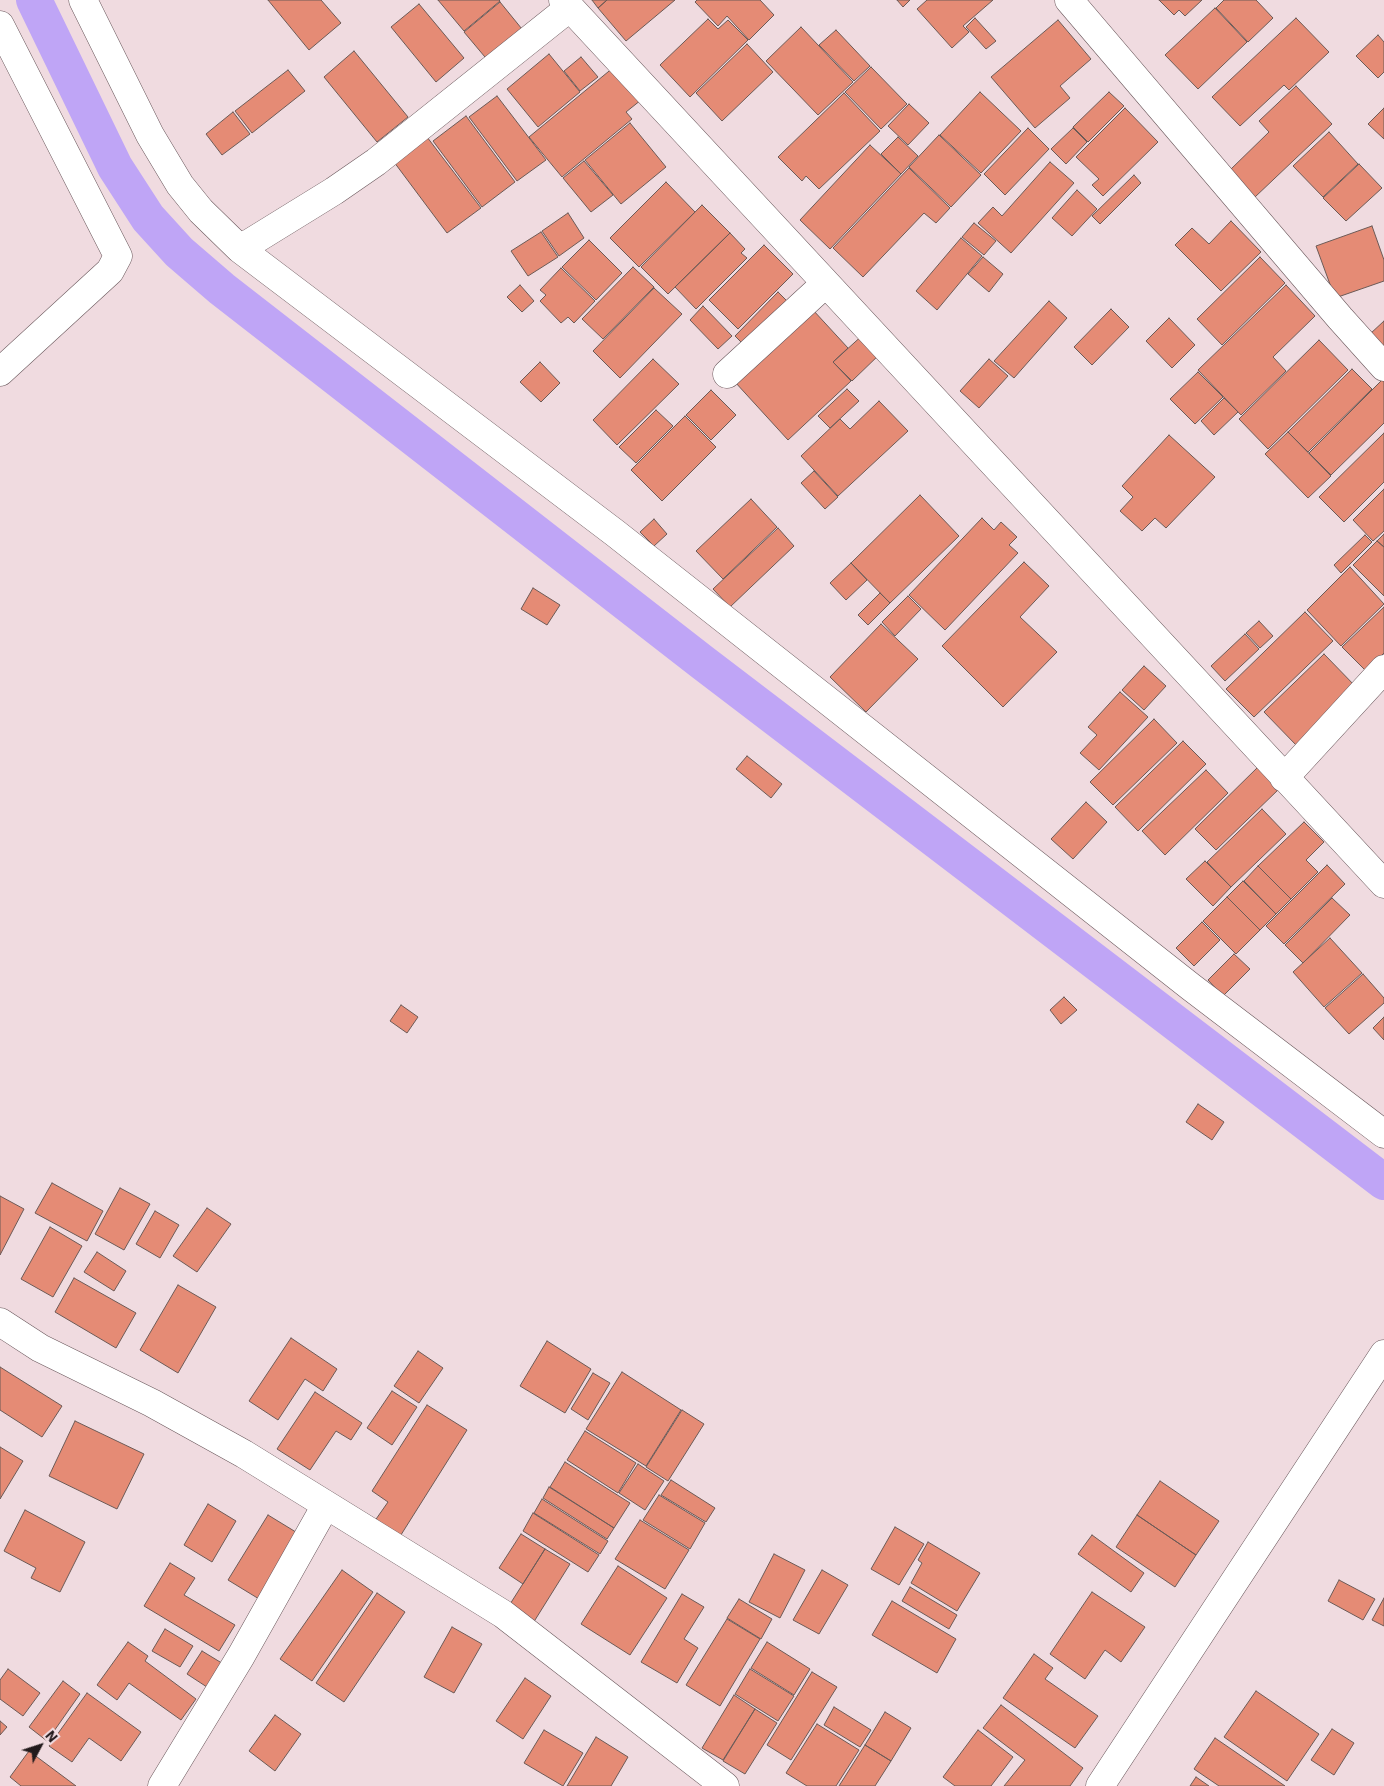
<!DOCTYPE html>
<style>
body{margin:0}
#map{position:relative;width:1384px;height:1786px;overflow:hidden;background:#f0dbe0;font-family:"IBM Plex Sans",sans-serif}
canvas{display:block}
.north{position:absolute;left:15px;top:1721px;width:50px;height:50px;-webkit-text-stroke:4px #f0dbe0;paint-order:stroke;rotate:50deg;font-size:14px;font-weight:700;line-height:20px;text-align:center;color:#221a1c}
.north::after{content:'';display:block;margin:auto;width:18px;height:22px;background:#221a1c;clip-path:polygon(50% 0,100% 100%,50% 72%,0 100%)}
</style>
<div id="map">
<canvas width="1384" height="1786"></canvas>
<div class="north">N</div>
</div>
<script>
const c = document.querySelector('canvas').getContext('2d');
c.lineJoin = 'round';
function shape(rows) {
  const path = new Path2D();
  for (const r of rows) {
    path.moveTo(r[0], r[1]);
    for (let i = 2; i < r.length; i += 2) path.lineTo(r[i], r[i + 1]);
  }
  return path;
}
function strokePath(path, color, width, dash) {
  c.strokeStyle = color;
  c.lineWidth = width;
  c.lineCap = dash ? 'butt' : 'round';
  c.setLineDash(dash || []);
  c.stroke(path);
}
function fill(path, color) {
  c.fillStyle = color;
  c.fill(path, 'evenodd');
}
const canal = shape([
 [34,0,115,167,148,218,179,252,222,289,702,662,1384,1182]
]);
const building = shape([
 [268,0,321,0,341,23,309,50,268,0],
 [438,0,499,0,500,1,464,31,438,0],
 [592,0,607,0,598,8,592,0],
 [607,0,675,0,626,41,598,8,607,0],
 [697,0,760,0,774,15,749,40,727,16,718,26,695,2,697,0],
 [897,0,910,0,903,7,897,0],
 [927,0,993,0,963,26,969,32,952,48,917,9,927,0],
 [1159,0,1202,0,1185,16,1179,10,1174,15,1159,0],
 [1224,0,1256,0,1273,18,1248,42,1216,8,1224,0],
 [500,2,526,34,490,63,464,32,500,2],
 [419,4,464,58,436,82,391,27,419,4],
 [1215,8,1247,42,1198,89,1165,55,1215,8],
 [975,18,996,41,986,49,966,27,975,18],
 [1296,18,1329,52,1289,90,1284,85,1240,126,1212,97,1296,18],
 [708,19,718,29,728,20,748,40,690,97,660,65,708,19],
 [1058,20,1091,59,1060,86,1070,98,1035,128,991,77,1058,20],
 [801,27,853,82,818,115,766,61,801,27],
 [836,30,870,66,854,81,819,45,836,30],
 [1378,35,1384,42,1384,72,1378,78,1356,56,1378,35],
 [747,44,773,72,722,121,696,93,747,44],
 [354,51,408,117,377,142,324,77,354,51],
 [549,54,580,92,538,127,507,89,549,54],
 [581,57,598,77,580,91,564,71,581,57],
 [614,67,641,100,626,112,632,119,562,177,529,137,614,67],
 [871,67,907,104,881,129,845,92,871,67],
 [288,70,305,91,252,133,235,111,288,70],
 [1296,86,1332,124,1255,197,1230,170,1269,132,1259,121,1296,86],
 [980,92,1021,131,981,173,940,135,980,92],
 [1109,92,1124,106,1088,142,1073,127,1109,92],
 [844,93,880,131,819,189,806,176,802,181,778,157,844,93],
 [497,96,546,160,517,181,469,117,497,96],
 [909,104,929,123,908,145,888,126,909,104],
 [1125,108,1158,142,1103,196,1092,185,1099,179,1076,157,1125,108],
 [1384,108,1384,139,1368,124,1384,108],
 [233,112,250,134,222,155,206,134,233,112],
 [466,116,515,182,482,207,433,141,466,116],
 [630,123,666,167,621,204,585,160,630,123],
 [1028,128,1049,149,1005,195,984,174,1028,128],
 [1073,128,1087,142,1066,164,1051,149,1073,128],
 [1329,132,1358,164,1323,197,1293,166,1329,132],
 [939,135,981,175,951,207,909,167,939,135],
 [427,137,481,208,447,233,394,162,427,137],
 [898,137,918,156,901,174,881,154,898,137],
 [870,145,901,174,830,249,800,220,870,145],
 [584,161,613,195,591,212,563,178,584,161],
 [1050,162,1074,183,1011,253,978,223,993,207,1002,216,1050,162],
 [1359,164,1382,188,1346,221,1323,198,1359,164],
 [909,168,950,208,936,223,924,213,863,277,833,248,909,168],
 [1134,175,1141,183,1100,224,1092,216,1134,175],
 [666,182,695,212,639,267,610,238,666,182],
 [1077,190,1097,209,1072,236,1052,218,1077,190],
 [702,205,730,233,668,294,641,267,702,205],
 [568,213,584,238,559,256,542,231,568,213],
 [1231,221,1261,252,1221,291,1175,245,1192,228,1209,244,1231,221],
 [974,223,996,241,984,255,962,237,974,223],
 [1372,226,1384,260,1384,281,1335,298,1316,246,1372,226],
 [541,232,558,257,528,276,511,251,541,232],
 [730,233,745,249,741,253,747,258,696,309,675,287,730,233],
 [961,238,982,256,937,310,916,291,961,238],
 [589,240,622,273,596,300,562,267,589,240],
 [764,245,793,274,738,329,709,300,764,245],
 [983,257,1003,274,989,292,968,274,983,257],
 [1260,257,1285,283,1222,345,1197,319,1260,257],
 [633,267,654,287,603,339,582,319,633,267],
 [561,268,595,301,574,323,568,317,561,323,540,301,546,295,540,290,561,268],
 [520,285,534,301,522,312,507,297,520,285],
 [1286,285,1315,316,1273,357,1286,371,1241,415,1198,370,1286,285],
 [654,288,682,314,620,378,593,351,654,288],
 [778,292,789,303,746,347,735,336,778,292],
 [1049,301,1067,318,1014,378,994,361,1049,301],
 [703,306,732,336,718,349,690,320,703,306],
 [1111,309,1129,327,1092,365,1074,347,1111,309],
 [813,310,848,348,833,362,851,381,788,440,735,382,813,310],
 [1169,318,1195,345,1172,368,1146,341,1169,318],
 [1384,321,1384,349,1370,334,1384,321],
 [865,333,882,352,852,381,833,362,865,333],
 [1319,340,1348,370,1268,449,1239,419,1319,340],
 [653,359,679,384,617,445,593,420,653,359],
 [989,359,1008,376,979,408,960,391,989,359],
 [540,362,560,383,541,402,520,382,540,362],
 [1352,369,1372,389,1308,452,1288,432,1352,369],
 [1198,372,1223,397,1195,424,1170,399,1198,372],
 [1384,378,1384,423,1331,475,1309,453,1384,378],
 [847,389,859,401,830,428,818,416,847,389],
 [711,390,736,415,711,440,686,415,711,390],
 [1224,398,1238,412,1214,435,1201,421,1224,398],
 [879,401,908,431,838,496,801,456,840,419,850,429,879,401],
 [656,410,673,426,636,463,619,447,656,410],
 [685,416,716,447,662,501,631,470,685,416],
 [1288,432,1331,476,1308,498,1265,454,1288,432],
 [1384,433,1384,482,1344,522,1319,497,1384,433],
 [1169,435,1215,477,1166,528,1155,518,1142,531,1120,511,1133,497,1122,486,1169,435],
 [814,471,838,497,825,509,801,483,814,471],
 [1384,489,1384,531,1373,541,1353,520,1384,489],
 [920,495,959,536,890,603,851,563,920,495],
 [751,499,777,527,723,579,696,551,751,499],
 [982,518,994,530,1001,522,1017,537,1009,545,1018,553,945,630,909,595,982,518],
 [654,519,667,534,654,546,640,532,654,519],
 [778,528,794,546,730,607,713,589,778,528],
 [1384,534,1384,547,1377,541,1384,534],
 [1365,535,1372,542,1341,573,1334,565,1365,535],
 [1377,541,1384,547,1384,596,1353,565,1377,541],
 [1024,562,1049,586,1020,617,1057,652,1003,707,942,646,1024,562],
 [851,563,867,580,846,600,830,583,851,563],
 [1350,567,1384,604,1341,646,1307,610,1350,567],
 [533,588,560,605,547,625,521,609,533,588],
 [880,593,890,603,868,625,858,615,880,593],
 [908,596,921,609,895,636,882,622,908,596],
 [1384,607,1384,653,1366,671,1342,647,1384,607],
 [1305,612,1333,641,1254,717,1226,689,1305,612],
 [1259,621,1273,636,1260,648,1246,633,1259,621],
 [881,624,918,659,866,712,830,677,881,624],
 [1245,634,1259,649,1225,681,1211,666,1245,634],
 [1324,654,1357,688,1297,746,1264,712,1324,654],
 [1144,666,1166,686,1144,710,1122,690,1144,666],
 [1120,692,1148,717,1099,770,1080,753,1097,735,1088,727,1120,692],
 [1154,719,1177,743,1113,805,1090,782,1154,719],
 [1183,741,1206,764,1138,831,1115,807,1183,741],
 [747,756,782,784,771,798,736,769,747,756],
 [1259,766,1280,788,1216,850,1195,829,1259,766],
 [1206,770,1228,793,1165,855,1142,831,1206,770],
 [1086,802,1107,822,1073,859,1051,839,1086,802],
 [1262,809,1286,834,1231,887,1207,862,1262,809],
 [1304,822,1324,842,1306,860,1318,872,1291,899,1258,866,1304,822],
 [1205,861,1231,887,1213,906,1186,879,1205,861],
 [1327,865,1345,884,1284,944,1266,926,1327,865],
 [1258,866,1291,899,1276,914,1244,881,1258,866],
 [1243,881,1276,914,1260,930,1227,897,1243,881],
 [1227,897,1260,930,1236,954,1203,921,1227,897],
 [1332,898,1350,915,1303,963,1285,945,1332,898],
 [1202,922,1220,940,1194,966,1176,948,1202,922],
 [1330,938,1362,973,1324,1007,1293,972,1330,938],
 [1234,954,1250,969,1223,996,1208,980,1234,954],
 [1363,974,1384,998,1384,1003,1349,1034,1325,1008,1363,974],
 [1064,997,1077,1010,1061,1024,1050,1010,1064,997],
 [401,1005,418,1017,407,1033,390,1021,401,1005],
 [1384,1017,1384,1040,1373,1028,1384,1017],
 [1198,1104,1224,1122,1212,1140,1186,1122,1198,1104],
 [52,1183,103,1211,87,1241,35,1213,52,1183],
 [120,1188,150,1204,124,1250,95,1234,120,1188],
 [0,1196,24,1209,0,1255,0,1196],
 [207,1208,231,1224,197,1272,173,1256,207,1208],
 [155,1211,179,1225,160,1258,136,1244,155,1211],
 [50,1227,82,1246,53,1297,21,1279,50,1227],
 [97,1252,126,1271,114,1291,84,1272,97,1252],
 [74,1278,136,1313,116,1348,55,1312,74,1278],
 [178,1285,216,1307,178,1373,140,1350,178,1285],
 [291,1338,337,1369,323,1391,305,1379,278,1420,249,1401,291,1338],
 [547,1341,591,1369,565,1413,520,1386,547,1341],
 [418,1351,443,1368,419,1403,394,1386,418,1351],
 [0,1367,62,1406,42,1437,0,1410,0,1367],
 [622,1372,681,1410,646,1466,586,1429,622,1372],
 [593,1373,610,1383,588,1420,571,1409,593,1373],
 [392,1391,417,1407,392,1445,367,1428,392,1391],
 [315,1392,362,1423,351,1440,336,1431,310,1470,277,1449,315,1392],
 [427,1405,467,1430,399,1538,374,1522,388,1502,372,1491,427,1405],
 [682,1410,704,1424,668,1481,646,1467,682,1410],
 [75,1421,144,1454,117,1509,49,1476,75,1421],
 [585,1431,636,1463,618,1493,567,1460,585,1431],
 [0,1447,23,1461,0,1499,0,1447],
 [565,1462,630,1503,614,1528,550,1487,565,1462],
 [638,1464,664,1481,645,1510,619,1493,638,1464],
 [671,1480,715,1508,706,1522,661,1495,671,1480],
 [1160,1481,1219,1521,1196,1555,1137,1515,1160,1481],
 [549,1487,614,1528,607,1539,543,1498,549,1487],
 [659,1495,705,1523,690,1549,643,1520,659,1495],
 [542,1499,608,1541,600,1554,534,1513,542,1499],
 [208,1504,236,1521,212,1562,184,1545,208,1504],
 [25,1510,85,1542,60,1592,31,1578,36,1568,4,1551,25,1510],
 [533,1513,599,1555,588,1572,523,1531,533,1513],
 [268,1515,304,1537,264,1602,228,1580,268,1515],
 [1137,1515,1196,1555,1175,1587,1116,1547,1137,1515],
 [640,1520,689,1550,665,1589,615,1559,640,1520],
 [895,1527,924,1544,899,1585,871,1569,895,1527],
 [521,1534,545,1549,523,1584,499,1568,521,1534],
 [1092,1535,1144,1573,1131,1592,1078,1554,1092,1535],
 [928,1542,980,1573,957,1611,911,1583,922,1563,918,1560,928,1542],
 [545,1549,570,1564,530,1628,505,1612,545,1549],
 [774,1554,805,1570,780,1618,749,1602,774,1554],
 [170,1563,195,1578,184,1595,235,1625,219,1651,144,1606,170,1563],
 [618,1566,667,1598,630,1655,581,1624,618,1566],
 [342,1570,373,1592,312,1681,280,1659,342,1570],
 [822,1570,848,1585,819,1634,793,1620,822,1570],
 [1339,1580,1375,1599,1363,1620,1328,1601,1339,1580],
 [910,1587,957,1615,949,1629,902,1601,910,1587],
 [1092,1592,1145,1627,1121,1662,1105,1650,1085,1679,1050,1654,1092,1592],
 [377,1593,405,1612,344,1702,316,1683,377,1593],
 [682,1594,704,1607,684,1639,698,1648,677,1683,641,1662,682,1594],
 [1384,1598,1384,1626,1372,1620,1384,1598],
 [739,1599,772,1619,761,1639,727,1618,739,1599],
 [892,1601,956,1639,937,1673,872,1635,892,1601],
 [727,1619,760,1639,720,1706,686,1685,727,1619],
 [452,1627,482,1644,454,1693,424,1677,452,1627],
 [165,1629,193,1646,180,1667,152,1651,165,1629],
 [128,1642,148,1656,145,1661,196,1699,181,1720,129,1683,117,1700,97,1685,128,1642],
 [767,1642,810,1669,794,1695,751,1668,767,1642],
 [202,1651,225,1665,210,1689,187,1674,202,1651],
 [1034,1654,1053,1668,1045,1679,1098,1716,1075,1748,1003,1698,1034,1654],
 [8,1669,40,1693,23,1716,0,1699,0,1680,8,1669],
 [750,1669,794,1696,778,1721,735,1694,750,1669],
 [812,1672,837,1687,791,1760,767,1745,812,1672],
 [525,1678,551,1696,523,1739,496,1721,525,1678],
 [63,1681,80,1694,47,1741,29,1727,63,1681],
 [1256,1691,1319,1734,1287,1781,1224,1737,1256,1691],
 [87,1693,141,1732,121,1761,89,1738,72,1762,49,1746,87,1693],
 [734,1695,755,1709,723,1760,702,1748,734,1695],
 [1001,1705,1083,1768,1070,1786,1004,1786,1025,1760,983,1728,1001,1705],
 [834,1707,871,1730,860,1747,824,1725,834,1707],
 [755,1709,777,1723,745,1774,723,1761,755,1709],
 [885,1712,911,1728,891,1761,865,1745,885,1712],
 [275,1715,301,1734,275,1771,249,1751,275,1715],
 [0,1721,7,1727,0,1735,0,1721],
 [817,1724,859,1750,836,1786,807,1786,786,1773,817,1724],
 [1332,1729,1354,1743,1334,1775,1311,1760,1332,1729],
 [544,1730,583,1753,563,1786,524,1763,544,1730],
 [978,1730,1013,1757,991,1786,955,1786,943,1777,978,1730],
 [596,1737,628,1757,611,1786,567,1786,596,1737],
 [1215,1738,1285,1786,1219,1786,1194,1769,1215,1738],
 [865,1745,891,1761,875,1786,839,1786,865,1745],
 [29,1751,76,1786,21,1786,10,1777,29,1751],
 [1196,1777,1209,1786,1190,1786,1196,1777]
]);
const minor = shape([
 [83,0,150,135,180,185,201,211,240,249,615,533,1191,987,1384,1134],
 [563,0,1384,884],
 [1069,0,1340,318,1384,367],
 [0,25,118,256,110,271,0,372],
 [240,249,334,191,376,162,569,8],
 [727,374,825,284],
 [1284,778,1384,669],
 [0,1322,40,1348,152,1403,244,1454,503,1614,725,1786],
 [162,1786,241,1656,326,1505],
 [1100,1786,1384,1354]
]);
strokePath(canal, '#bfa5f6', 36);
fill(building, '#e58b75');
strokePath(building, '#6c5a56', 1);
strokePath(minor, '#69575b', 29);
strokePath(minor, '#fff', 28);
</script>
